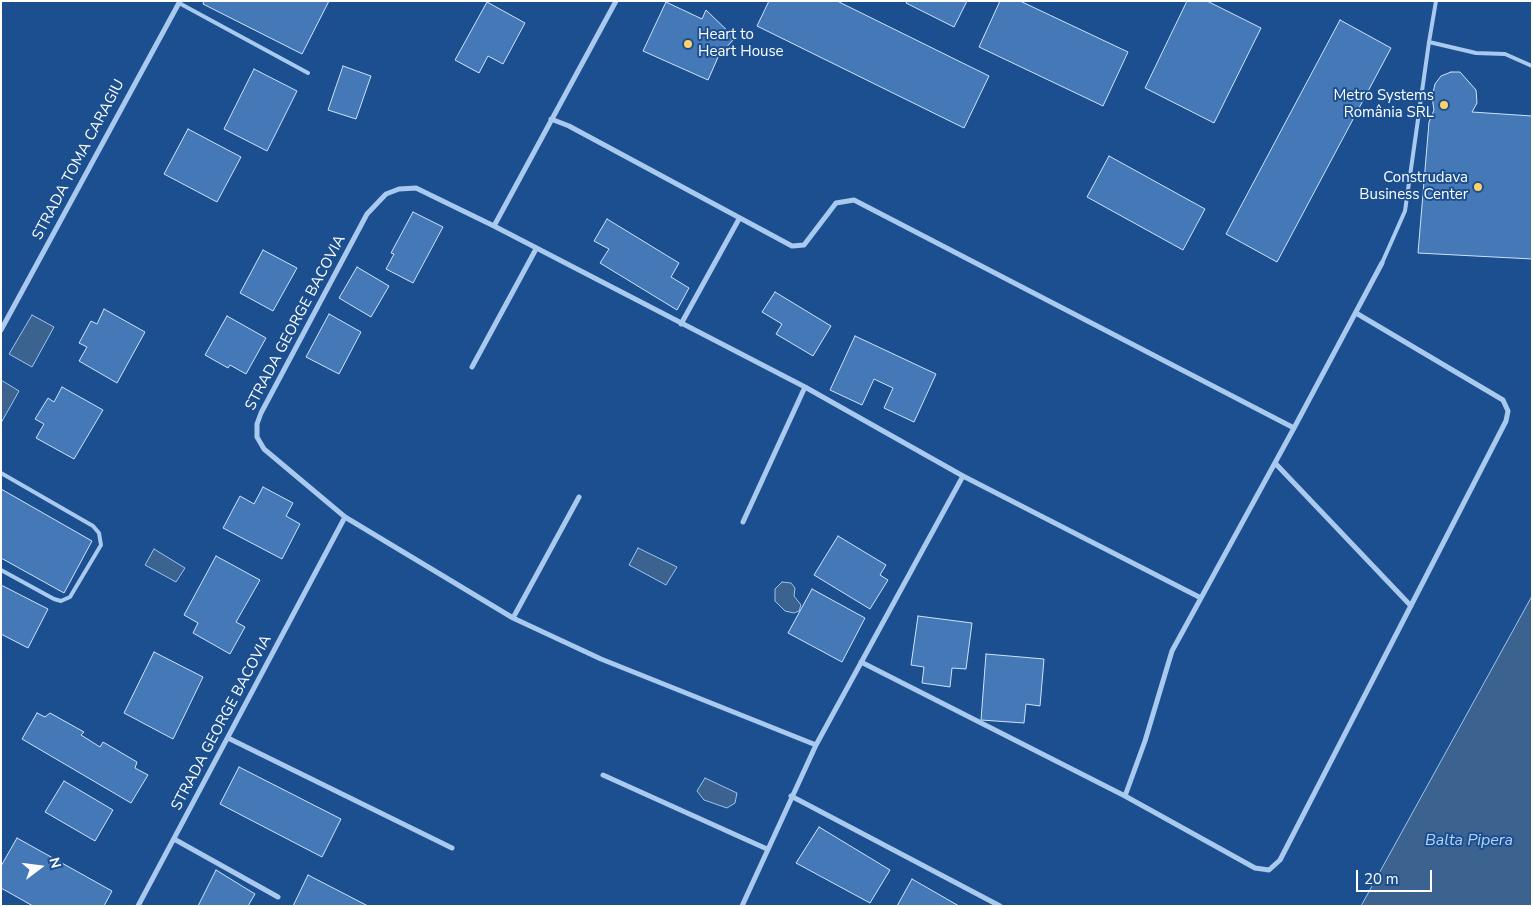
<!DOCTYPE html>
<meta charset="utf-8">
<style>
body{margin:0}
#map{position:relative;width:1533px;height:907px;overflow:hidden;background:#1b4f8f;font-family:"Nunito Sans",sans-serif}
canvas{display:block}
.frame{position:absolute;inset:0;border:2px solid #fff;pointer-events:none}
.north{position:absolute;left:15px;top:842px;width:50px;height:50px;-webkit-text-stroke:4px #1b4f8f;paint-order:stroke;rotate:75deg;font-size:14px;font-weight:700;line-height:20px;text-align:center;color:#fff}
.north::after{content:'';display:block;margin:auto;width:18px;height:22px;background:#fff;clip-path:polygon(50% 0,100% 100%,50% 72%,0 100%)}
.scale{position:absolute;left:1356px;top:870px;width:76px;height:22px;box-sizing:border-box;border:2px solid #fff;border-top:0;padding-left:6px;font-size:15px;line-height:18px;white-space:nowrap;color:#fff;-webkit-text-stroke:4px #1b4f8f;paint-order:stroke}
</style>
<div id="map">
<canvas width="1533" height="907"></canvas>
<div class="frame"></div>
<div class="north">N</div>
<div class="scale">20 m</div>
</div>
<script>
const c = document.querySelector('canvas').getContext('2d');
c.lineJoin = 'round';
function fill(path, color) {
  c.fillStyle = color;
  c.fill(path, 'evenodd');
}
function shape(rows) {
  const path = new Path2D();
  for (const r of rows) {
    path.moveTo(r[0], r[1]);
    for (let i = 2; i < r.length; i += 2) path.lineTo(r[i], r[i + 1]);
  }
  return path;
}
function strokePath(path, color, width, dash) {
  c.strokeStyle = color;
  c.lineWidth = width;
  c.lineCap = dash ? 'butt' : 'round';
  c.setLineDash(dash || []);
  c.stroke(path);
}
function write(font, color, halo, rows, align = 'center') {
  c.font = font + ' "Nunito Sans",sans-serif';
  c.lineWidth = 4;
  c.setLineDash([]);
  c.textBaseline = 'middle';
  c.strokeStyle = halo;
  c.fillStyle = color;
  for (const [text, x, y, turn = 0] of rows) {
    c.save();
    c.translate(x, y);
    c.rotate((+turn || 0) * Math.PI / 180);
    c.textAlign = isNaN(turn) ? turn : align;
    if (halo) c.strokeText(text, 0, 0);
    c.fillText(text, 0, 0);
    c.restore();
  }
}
const water = shape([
 [32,315,54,327,32,367,9,354,32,315],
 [1,380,19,391,1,423,1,380],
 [638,548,677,567,666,585,629,565,638,548],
 [154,549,185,568,176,582,145,565,154,549],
 [782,582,791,583,795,588,794,596,801,605,799,611,794,613,785,611,775,601,775,589,782,582],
 [1532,596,1532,906,1361,906,1532,596],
 [705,778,737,793,735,803,727,808,704,800,697,791,705,778]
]);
const building = shape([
 [204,1,329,1,302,54,203,4,204,1],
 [769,1,837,1,989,76,964,128,757,26,769,1],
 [907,1,967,1,954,27,906,3,907,1],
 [1000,1,1020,1,1128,52,1103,106,979,47,1000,1],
 [1187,1,1207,1,1261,28,1214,123,1145,88,1187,1],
 [487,2,525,23,503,64,488,56,479,73,455,60,487,2],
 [666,2,702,19,706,10,735,38,719,55,708,80,643,51,666,2],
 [1340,20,1391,48,1277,262,1226,234,1340,20],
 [343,66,371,76,356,119,328,110,343,66],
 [254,69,297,91,267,151,224,129,254,69],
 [1451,72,1460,72,1476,90,1477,103,1472,112,1532,116,1532,259,1418,253,1429,122,1434,110,1432,97,1435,84,1441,76,1451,72],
 [188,129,241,157,217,202,164,174,188,129],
 [1109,156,1205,209,1183,250,1087,197,1109,156],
 [413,212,443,227,413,283,386,269,394,254,391,253,413,212],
 [607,219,679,263,671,277,689,288,677,310,600,263,609,249,594,241,607,219],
 [263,250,297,268,273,311,240,293,263,250],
 [357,267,389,286,371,317,339,298,357,267],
 [775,292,831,326,813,356,776,334,782,324,762,312,775,292],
 [104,309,145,332,117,383,79,361,87,347,79,343,91,321,97,324,104,309],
 [329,314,361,332,339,374,306,357,329,314],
 [227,316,266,338,246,374,230,365,228,368,205,355,227,316],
 [855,336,936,374,914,422,884,408,893,388,874,379,862,405,830,390,855,336],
 [62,387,103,410,74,459,36,438,44,424,35,419,48,398,54,402,62,387],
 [263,487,293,503,286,516,300,524,282,559,223,528,240,496,254,504,263,487],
 [1,489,92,541,64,593,1,558,1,489],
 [838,536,886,565,880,575,888,580,870,609,814,575,838,536],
 [216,556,260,580,236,622,245,627,230,654,193,633,198,623,184,615,216,556],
 [1,585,48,609,28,648,1,634,1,585],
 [812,589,865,618,842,662,788,633,812,589],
 [918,616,972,623,966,669,952,668,950,687,922,683,924,667,911,665,918,616],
 [154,652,203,677,173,739,124,713,154,652],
 [986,654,1044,659,1040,706,1026,704,1024,723,981,720,986,654],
 [37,713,45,717,50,713,84,732,81,735,100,747,103,742,137,762,135,768,148,775,131,803,22,739,37,713],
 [239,767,341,819,322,857,220,804,239,767],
 [64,781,113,810,95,841,45,812,64,781],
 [819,827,890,870,870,903,796,863,819,827],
 [17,838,112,891,104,906,33,906,1,888,1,866,17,838],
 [216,870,255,894,248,906,198,906,216,870],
 [308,875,368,906,293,906,308,875],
 [912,879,959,906,897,906,912,879]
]);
const lane = shape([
 [1436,1,1429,42,1476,53,1505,54,1532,66],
 [179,3,308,73],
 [1382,263,1405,211,1429,42],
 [1,473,93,526,99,533,101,545,70,597,61,601,54,599,1,570]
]);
const street = shape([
 [551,119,569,126,792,246,804,245,836,203,854,200,1294,428],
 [494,226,616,1],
 [681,324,739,219],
 [1,330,180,1],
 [472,367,536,249],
 [1275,463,1411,606],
 [743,522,805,387],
 [513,618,579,497],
 [861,662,1125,796,1255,868,1269,870,1280,860,1506,421,1508,411,1503,400,1356,313],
 [228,738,452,848],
 [816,745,601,659,513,618,345,517,264,449,257,437,257,424,261,413,367,214,386,194,399,189,416,188,494,226,805,387,963,476,1199,597],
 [603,775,767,849],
 [791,796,1000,906],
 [1125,796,1145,741,1172,651,1294,428,1382,263],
 [174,839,278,897],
 [138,906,345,517],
 [742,906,816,745,963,476]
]);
const markers = [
 [688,44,5,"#ffd166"],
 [1444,105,5,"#ffd166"],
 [1478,187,5,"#ffd166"]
];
const poiNames = [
 ["Heart to",698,35,"left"],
 ["Heart House",698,52,"left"],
 ["Metro Systems",1434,96],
 ["România SRL",1434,113],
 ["Construdava",1468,178],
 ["Business Center",1468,195]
];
const streetNames = [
 ["STRADA TOMA CARAGIU",79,160,-62],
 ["STRADA GEORGE BACOVIA",296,323,-62],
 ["STRADA GEORGE BACOVIA",222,723,-62]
];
const waterNames = [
 ["Balta Pipera",1469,841]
];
fill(water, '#3c6290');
strokePath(water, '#9cc4f0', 1);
fill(building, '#4478b7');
strokePath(building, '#cfe3fa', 1);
strokePath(lane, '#a9c9ee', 4);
strokePath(street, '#a9c9ee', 5);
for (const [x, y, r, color] of markers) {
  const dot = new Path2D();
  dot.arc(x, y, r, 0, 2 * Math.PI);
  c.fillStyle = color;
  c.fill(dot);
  strokePath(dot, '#1b4f8f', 2);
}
write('15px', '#fff', '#1b4f8f', poiNames, 'right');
write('15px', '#fff', '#1b4f8f', streetNames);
write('italic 16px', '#b5d3f5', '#1b4f8f', waterNames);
</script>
